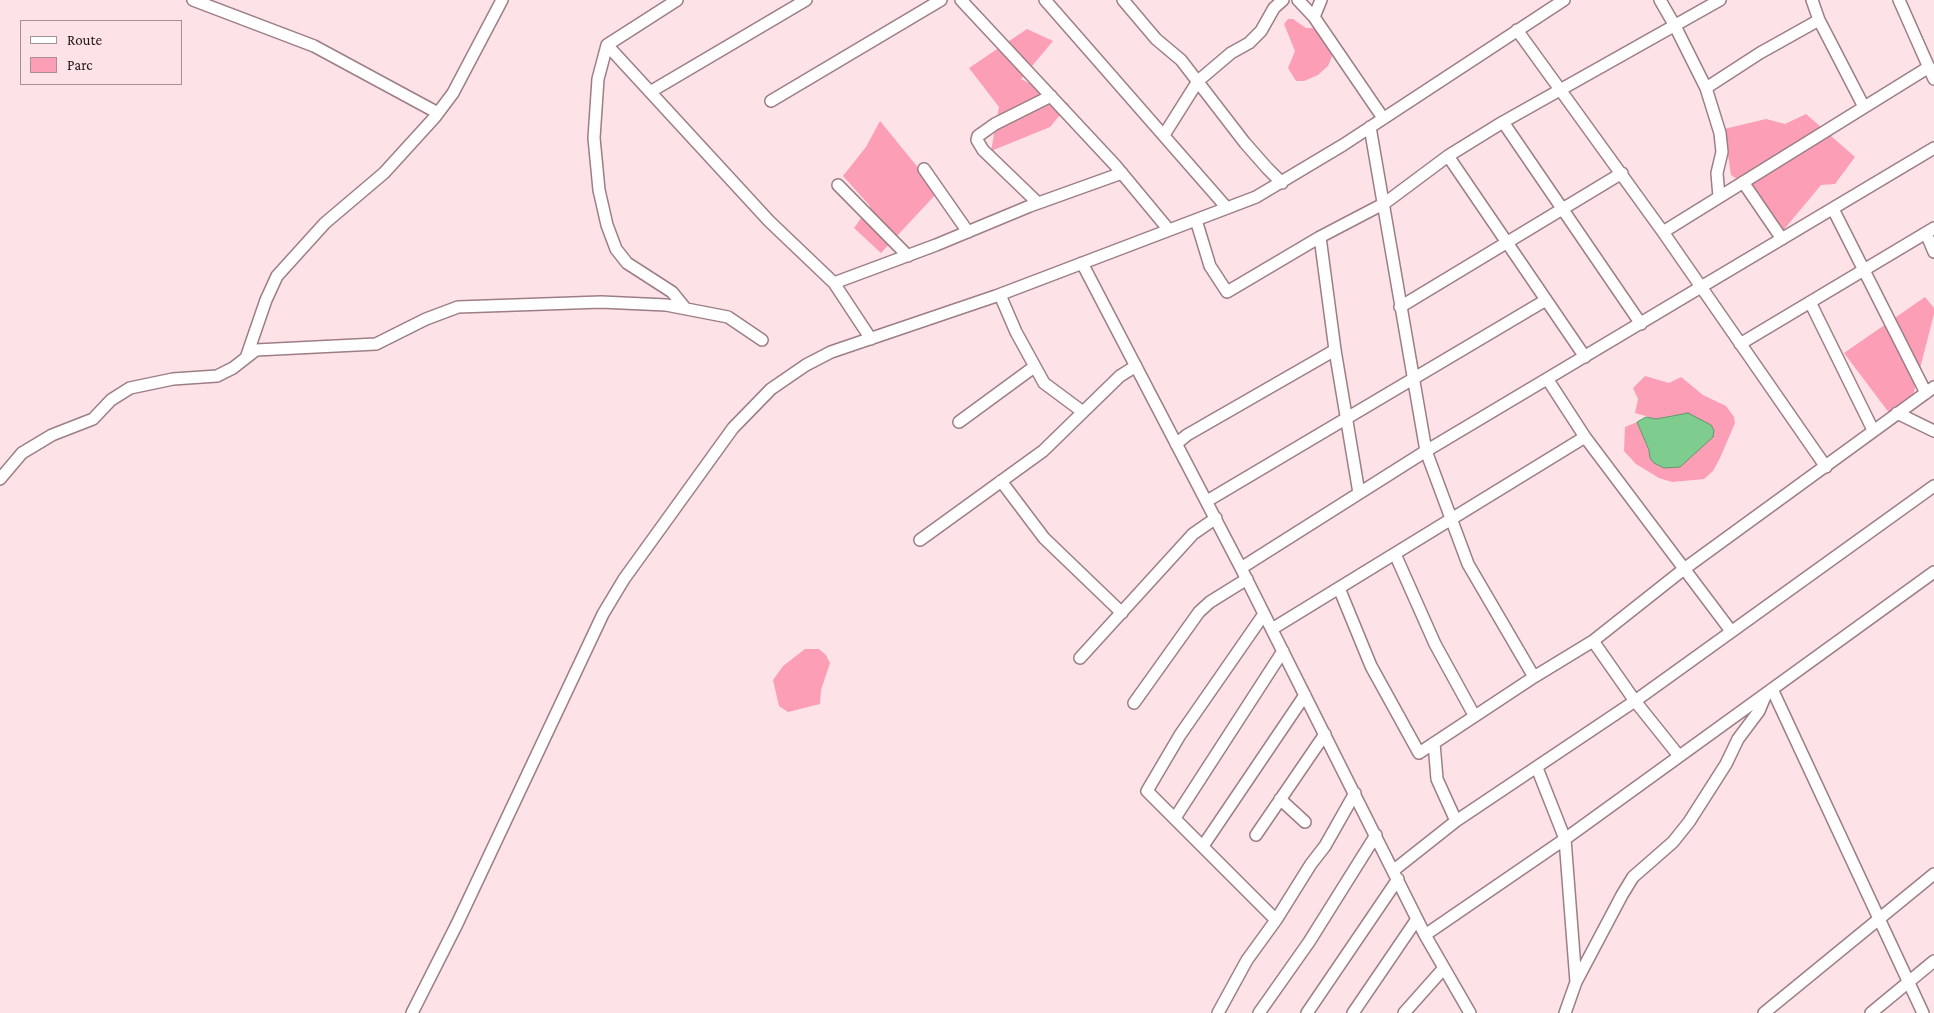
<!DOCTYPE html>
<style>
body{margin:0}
#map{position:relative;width:1934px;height:1013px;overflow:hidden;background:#fde2e7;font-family:"Crimson Pro",serif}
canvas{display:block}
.legend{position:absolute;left:20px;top:20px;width:162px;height:65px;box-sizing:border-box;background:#fde2e7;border:1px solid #a59095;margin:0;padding:6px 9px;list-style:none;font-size:15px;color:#221619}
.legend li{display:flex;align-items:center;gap:10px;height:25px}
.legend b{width:25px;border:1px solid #a59095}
</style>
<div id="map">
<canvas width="1934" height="1013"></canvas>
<ul class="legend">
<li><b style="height:6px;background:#fff"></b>Route</li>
<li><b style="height:14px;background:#fc9eb6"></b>Parc</li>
</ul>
</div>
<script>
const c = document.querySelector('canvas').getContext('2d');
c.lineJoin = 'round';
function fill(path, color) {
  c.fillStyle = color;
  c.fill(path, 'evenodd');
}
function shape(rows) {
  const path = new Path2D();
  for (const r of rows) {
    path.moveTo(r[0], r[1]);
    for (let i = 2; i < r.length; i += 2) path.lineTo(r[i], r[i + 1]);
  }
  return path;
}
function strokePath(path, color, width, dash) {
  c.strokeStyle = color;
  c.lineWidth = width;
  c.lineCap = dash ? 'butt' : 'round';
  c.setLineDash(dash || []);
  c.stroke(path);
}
const green = shape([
 [1288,19,1293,19,1306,28,1319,28,1331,45,1332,56,1328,66,1318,75,1304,81,1296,81,1288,68,1295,51,1284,24],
 [1027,29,1053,41,1021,79,1069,104,1050,127,991,151,999,107,969,68],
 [1806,114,1855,157,1835,184,1821,185,1781,233,1764,212,1759,194,1731,175,1724,129,1766,119,1785,124],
 [880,121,938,192,881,253,854,228,870,206,843,176,866,147],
 [1925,297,1934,308,1934,314,1910,407,1896,422,1844,353],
 [1645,376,1669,383,1681,377,1703,395,1726,406,1734,417,1735,423,1720,458,1713,471,1704,479,1672,482,1659,478,1636,464,1624,451,1625,427,1637,422,1649,450,1650,458,1674,415,1656,419,1635,413,1638,399,1633,388],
 [805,649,819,649,826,655,830,663,821,690,820,704,788,712,779,706,773,680,783,666]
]);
const water = shape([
 [1688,413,1711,425,1714,430,1713,437,1680,467,1664,468,1654,463,1650,458,1649,450,1637,422,1646,417,1656,419,1688,413]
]);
const minor = shape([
 [193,0,314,46,438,113],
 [677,0,607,45,598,79,594,138,599,190,607,225,616,249,627,263,672,292,685,308],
 [961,0,1115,165,1169,230],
 [1045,0,1227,208],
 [1123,0,1156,39,1181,60,1245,143,1267,168,1282,183],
 [1298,0,1314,17],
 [1321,0,1314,17,1383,118],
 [1660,0,1675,26,1706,88],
 [1899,0,1934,79],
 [1819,20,1864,107],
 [1517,30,1663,232,1826,467],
 [607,45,769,221,834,283],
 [650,92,806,0],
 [771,101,941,0],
 [1503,122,1641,324],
 [1370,127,1426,451,1468,564,1534,677,1593,641,1684,569,1934,387],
 [1164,135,1198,81,1231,53,1249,43,1261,31,1274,8,1283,0],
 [1448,156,1585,357],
 [924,169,968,232],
 [1743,182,1782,239],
 [838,185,908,256],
 [1719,197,1717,173,1722,152,1720,133,1706,88,1760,53,1819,20,1812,0],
 [1038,203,983,150,977,140,978,136,995,124,1051,96],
 [1833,209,1926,393],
 [1196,220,1210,266,1227,292,1320,237,1385,203,1448,156,1503,122,1720,0],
 [1663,232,1929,67],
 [1926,233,1934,252],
 [1320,237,1335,350,1359,493],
 [1082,263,1241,568,1425,935,1470,1013],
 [1000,295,1016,332,1044,383,1083,412],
 [1810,302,1873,430],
 [1400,307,1622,173],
 [871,339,834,283,936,245,1030,206,1122,173],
 [1740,344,1934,228],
 [247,355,266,300,277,276,325,223,384,173,435,117,453,93,502,0],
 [1548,380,1585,437,1731,631],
 [1897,413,1934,431],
 [959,422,1034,367],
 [1176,444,1187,435,1335,350],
 [0,479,22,453,52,435,93,419,111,400,130,388,173,379,217,376,233,368,256,350,376,344,426,319,458,307,601,302,666,305,728,317,762,340],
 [1001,481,1044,538,1122,613],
 [1207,501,1546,300],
 [920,540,1043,451,1120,376,1136,366],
 [1395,554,1435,644,1474,715],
 [1241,568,1426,451,1934,148],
 [1339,588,1371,666,1419,753,1534,677],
 [1264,614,1180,735,1147,791,1276,920],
 [1272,629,1585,437],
 [1593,641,1635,701,1679,756],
 [1080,658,1193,534,1216,518],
 [1772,689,1923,1013],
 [1134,703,1199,612,1210,602,1247,579],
 [1280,799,1305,822],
 [1175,818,1283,651],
 [1456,821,1635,701,1934,486],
 [1256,835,1325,734],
 [1203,846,1305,695],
 [1394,870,1456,821,1437,779,1434,743],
 [1425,935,1565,839,1537,768],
 [1576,982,1565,839,1934,572],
 [412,1013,457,924,603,614,624,579,733,428,771,389,806,365,831,352,996,296,1256,197,1343,145,1564,0],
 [1218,1013,1247,960,1276,920,1311,864,1325,846,1355,793],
 [1259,1013,1309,942,1376,835],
 [1307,1013,1398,879],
 [1353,1013,1417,919],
 [1404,1013,1444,968],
 [1565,1013,1576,982,1622,895,1633,877,1673,842,1689,822,1726,764,1738,739,1759,711,1766,694],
 [1764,1013,1934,874],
 [1871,1013,1934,961]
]);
fill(green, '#fc9eb6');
fill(water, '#7ecd8f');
strokePath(water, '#62966c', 1);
strokePath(minor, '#9d7e85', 14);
strokePath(minor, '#fff', 11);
</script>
